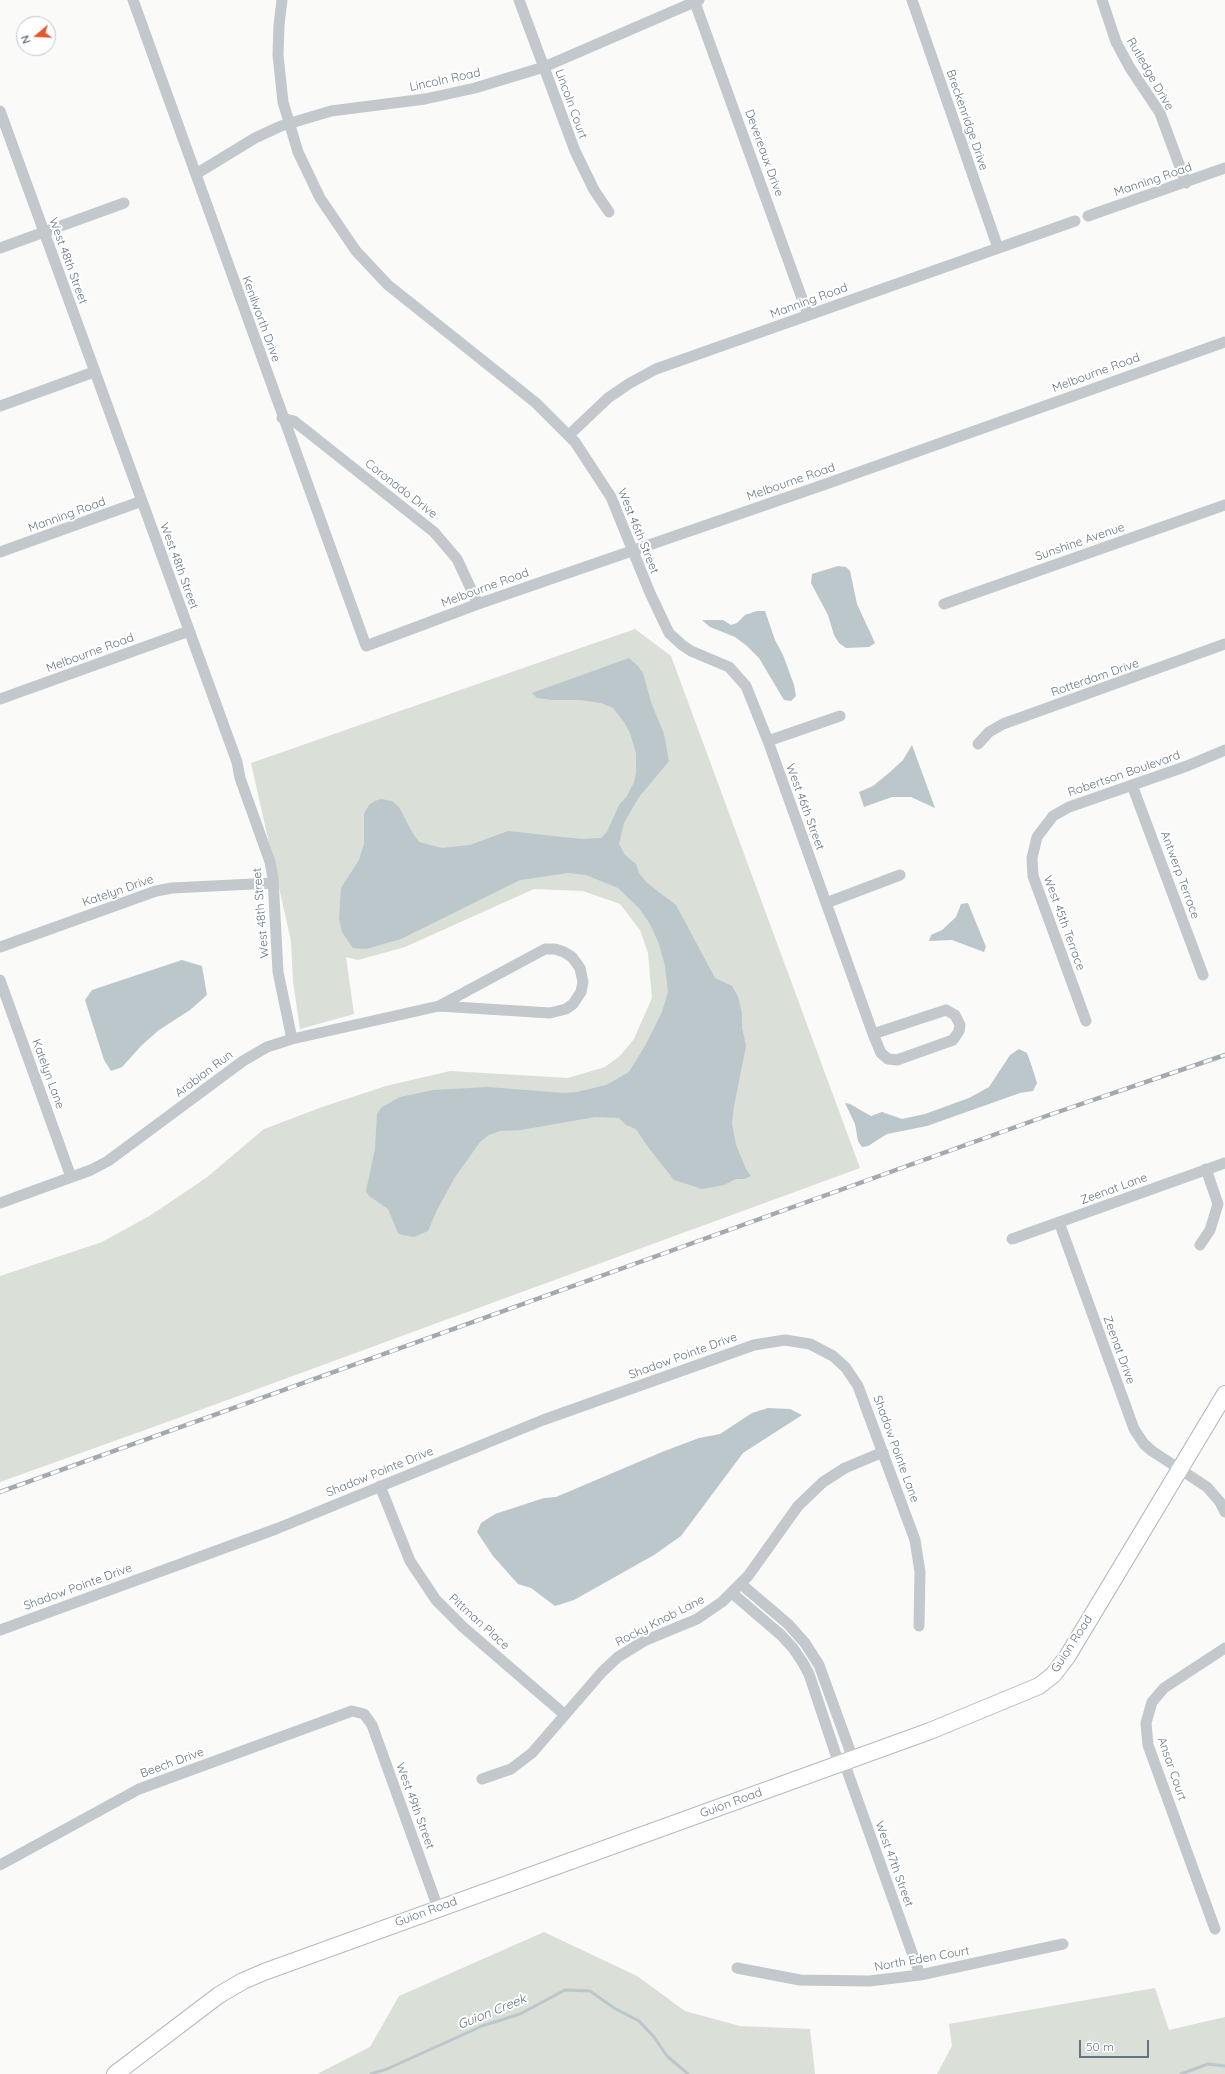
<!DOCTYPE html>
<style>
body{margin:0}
#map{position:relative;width:1225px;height:2074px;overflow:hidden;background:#fafaf8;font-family:Quicksand,sans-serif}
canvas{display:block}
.north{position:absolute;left:16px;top:16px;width:40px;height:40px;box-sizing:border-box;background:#fff;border:1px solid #c1c8cd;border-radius:50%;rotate:251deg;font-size:11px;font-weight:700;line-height:16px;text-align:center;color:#657683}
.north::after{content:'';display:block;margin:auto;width:14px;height:18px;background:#e4572e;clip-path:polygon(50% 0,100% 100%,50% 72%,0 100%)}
.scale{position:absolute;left:1079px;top:2040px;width:70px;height:18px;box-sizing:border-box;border:2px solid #657683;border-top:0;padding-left:5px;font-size:12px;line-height:14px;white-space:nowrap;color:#657683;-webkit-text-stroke:3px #fff;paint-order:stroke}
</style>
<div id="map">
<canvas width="1225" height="2074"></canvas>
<div class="north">N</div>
<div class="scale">50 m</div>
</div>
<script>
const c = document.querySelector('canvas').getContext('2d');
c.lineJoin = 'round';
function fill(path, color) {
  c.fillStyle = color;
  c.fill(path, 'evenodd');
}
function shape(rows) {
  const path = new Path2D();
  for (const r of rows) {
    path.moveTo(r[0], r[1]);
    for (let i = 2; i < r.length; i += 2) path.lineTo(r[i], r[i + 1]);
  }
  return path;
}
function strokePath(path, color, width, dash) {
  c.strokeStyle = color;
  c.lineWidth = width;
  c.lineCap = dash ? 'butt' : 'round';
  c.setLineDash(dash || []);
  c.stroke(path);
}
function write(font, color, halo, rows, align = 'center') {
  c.font = font + ' Quicksand,sans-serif';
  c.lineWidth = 4;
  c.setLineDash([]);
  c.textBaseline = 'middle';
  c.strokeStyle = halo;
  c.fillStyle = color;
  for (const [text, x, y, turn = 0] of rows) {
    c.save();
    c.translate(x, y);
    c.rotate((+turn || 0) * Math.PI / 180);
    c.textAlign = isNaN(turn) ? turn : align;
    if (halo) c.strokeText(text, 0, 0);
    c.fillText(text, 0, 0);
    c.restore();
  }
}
const green = shape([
 [635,629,671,656,860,1168,170,1421,0,1482,0,1276,102,1242,151,1215,206,1178,264,1129,325,1106,386,1086,450,1071,568,1078,605,1067,620,1056,634,1039,652,998,648,953,640,930,620,904,583,891,534,889,405,947,358,960,346,957,354,1014,300,1029,293,982,291,941,251,763],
 [544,1932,637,1976,685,2011,740,2026,810,2029,815,2074,317,2074,370,2047,399,1996],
 [1155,1988,1169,2030,1225,2017,1225,2074,937,2074,952,2046,949,2024]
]);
const water = shape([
 [838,566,846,567,850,571,857,604,875,643,869,647,846,648,839,643,834,635,828,615,811,583,812,574],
 [757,611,765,611,775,640,783,655,794,685,796,696,791,701,784,700,759,658,747,646,735,637,710,627,702,620,723,620,731,625,737,623,745,615],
 [629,658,638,666,643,673,651,702,664,734,669,761,639,797,624,823,619,844,625,855,636,864,639,873,647,883,676,905,715,978,732,986,738,997,742,1013,742,1028,746,1046,734,1106,732,1123,736,1145,746,1169,751,1176,744,1179,736,1179,724,1185,702,1189,674,1180,648,1147,636,1129,626,1125,619,1118,595,1117,521,1130,500,1131,489,1135,480,1142,455,1177,437,1210,428,1231,414,1237,402,1235,398,1233,388,1209,369,1196,366,1191,375,1149,377,1114,382,1107,400,1097,433,1090,488,1087,564,1093,577,1092,606,1085,629,1072,646,1044,662,1012,668,992,665,966,659,944,650,924,639,908,618,888,586,875,568,873,520,880,401,939,366,949,353,948,342,932,339,919,341,888,359,860,364,844,364,814,369,805,375,801,381,799,392,801,399,807,412,832,419,842,442,848,470,845,508,831,581,839,601,838,607,832,619,805,627,796,634,782,636,773,636,753,630,733,624,722,613,708,601,703,580,700,553,700,537,698,532,693],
 [912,745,935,808,911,797,892,797,864,807,859,792,873,786,890,772,903,760],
 [968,903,986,947,984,952,952,940,929,941,931,935,942,930,956,917,961,904],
 [182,960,202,966,207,995,190,1010,159,1030,142,1045,122,1067,111,1071,104,1060,85,1000,92,990],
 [1019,1049,1027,1053,1032,1067,1037,1083,1033,1091,1020,1093,927,1126,887,1134,868,1146,862,1147,858,1141,855,1124,845,1103,850,1104,871,1116,882,1112,902,1119,925,1114,969,1098,989,1087,1010,1055],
 [768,1408,790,1409,802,1415,743,1453,681,1536,654,1555,574,1600,555,1606,531,1588,518,1584,493,1556,477,1532,481,1523,495,1514,544,1498,556,1497,662,1452,699,1438,720,1434,752,1413]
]);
const stream = shape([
 [371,2074,387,2069,482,2026,520,2014,565,1990,590,1991,614,2008,639,2021,654,2037,667,2056,688,2074],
 [1181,2074,1208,2064,1225,2066]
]);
const street = shape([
 [133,0,366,646,478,604,823,485,1225,342],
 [282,0,279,25,278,55,283,102,298,152,320,198,356,251,388,285,536,403,575,442,611,497,650,593,669,633,682,645,691,651,729,667,746,686,768,741,873,1034],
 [519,0,575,151,594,190,609,212],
 [694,0,808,315],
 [912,0,998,248],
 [1102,0,1116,42,1130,68,1160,113,1186,183],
 [0,111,237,762,240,778,270,862,273,878,278,972,292,1039],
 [196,174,255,138,281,126,331,111,425,99,475,88,544,67,699,0],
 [1088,216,1225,168],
 [0,248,124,203],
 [0,406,94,372],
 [282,418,294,421,434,532,457,559,478,604],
 [569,435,608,398,630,383,656,369,1075,221],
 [0,552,142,501],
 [944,604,1225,505],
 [0,699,189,631],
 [768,741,840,716],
 [978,744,989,732,1003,724,1225,644],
 [1132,785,1203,975],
 [826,903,900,875],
 [0,947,156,891,172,888,273,883],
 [545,949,555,949,564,952,572,957,580,968,583,982,581,992,573,1004,566,1009,550,1013,439,1006,545,949],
 [0,980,71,1177],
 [946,1010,955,1015,960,1025,959,1031,953,1040,897,1060,888,1059,881,1053,873,1034,946,1010],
 [1086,1021,1033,876,1032,858,1037,837,1053,816,1069,807,1187,766,1225,750],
 [0,1203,91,1170,108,1161,243,1061,267,1047,292,1039,439,1006],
 [1059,1222,1134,1429,1144,1444,1152,1451,1207,1487,1220,1502,1225,1512],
 [1012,1239,1225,1163],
 [1200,1245,1210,1230,1218,1204,1206,1169],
 [380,1486,410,1561,436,1600,463,1627,565,1715],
 [741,1584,788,1624,805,1643,819,1665,853,1759],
 [732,1593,781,1635,793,1648,803,1663,809,1674,839,1764],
 [0,1630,276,1529,543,1420,754,1345,785,1340,810,1344,833,1356,846,1368,858,1386,915,1540,920,1572,919,1626],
 [844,1762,920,1975],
 [482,1779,511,1769,532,1753,602,1672,618,1657,644,1641,697,1619,722,1602,748,1576,798,1506,823,1482,845,1468,883,1452],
 [0,1865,139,1789,352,1711,364,1714,372,1725,438,1908],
 [1215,1929,1148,1745,1146,1723,1152,1702,1164,1688,1225,1648],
 [737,1968,800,1980,869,1981,920,1975,1063,1944]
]);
const secondary = shape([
 [115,2074,219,1995,243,1981,264,1972,930,1731,1039,1686,1053,1675,1067,1657,1225,1394]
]);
const rail = shape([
 [0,1492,1049,1115,1225,1055]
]);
const streetNames = [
 ["Rutledge Drive",1150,74,60],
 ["Lincoln Road",445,80,-12],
 ["Lincoln Court",571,104,70],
 ["Breckenridge Drive",967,120,71],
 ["Devereaux Drive",764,153,70],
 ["Manning Road",1153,180,-19],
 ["West 48th Street",68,261,70],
 ["Manning Road",809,301,-20],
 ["Kenilworth Drive",261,319,70],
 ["Melbourne Road",1096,373,-20],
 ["Melbourne Road",791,482,-19],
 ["Coronado Drive",401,489,38],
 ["Manning Road",67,515,-20],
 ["West 46th Street",638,531,68],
 ["Sunshine Avenue",1080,542,-19],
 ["West 48th Street",179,566,70],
 ["Melbourne Road",485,588,-20],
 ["Melbourne Road",90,653,-20],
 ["Rotterdam Drive",1095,678,-19],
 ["Robertson Boulevard",1124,774,-19],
 ["West 46th Street",805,807,70],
 ["Antwerp Terrace",1180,875,70],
 ["Katelyn Drive",118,891,-19],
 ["West 48th Street",261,913,-95],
 ["West 45th Terrace",1064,923,70],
 ["Katelyn Lane",48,1074,70],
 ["Arabian Run",204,1074,-37],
 ["Zeenat Lane",1114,1189,-20],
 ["Zeenat Drive",1119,1350,70],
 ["Shadow Pointe Drive",683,1356,-20],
 ["Shadow Pointe Lane",896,1449,70],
 ["Shadow Pointe Drive",380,1472,-22],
 ["Shadow Pointe Drive",78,1587,-20],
 ["Rocky Knob Lane",660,1621,-27],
 ["Pittman Place",479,1622,42],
 ["Guion Road",1072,1644,-57],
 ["Beech Drive",172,1763,-20],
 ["Ansar Court",1172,1769,71],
 ["Guion Road",731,1803,-20],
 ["West 49th Street",415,1806,70],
 ["West 47th Street",894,1864,70],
 ["Guion Road",426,1912,-20],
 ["North Eden Court",922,1959,-10]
];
const waterNames = [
 ["Guion Creek",492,2012,-22]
];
fill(green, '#dadfd7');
fill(water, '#bbc7cb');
strokePath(stream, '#bbc7cb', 3);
strokePath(secondary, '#b3babf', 18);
strokePath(street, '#c3c8cc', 11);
strokePath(secondary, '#fff', 16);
strokePath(rail, '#a2aab0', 4.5);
strokePath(rail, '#fff', 3, [9]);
write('12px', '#657683', '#fff', streetNames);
write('italic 13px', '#60757c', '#fff', waterNames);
</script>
